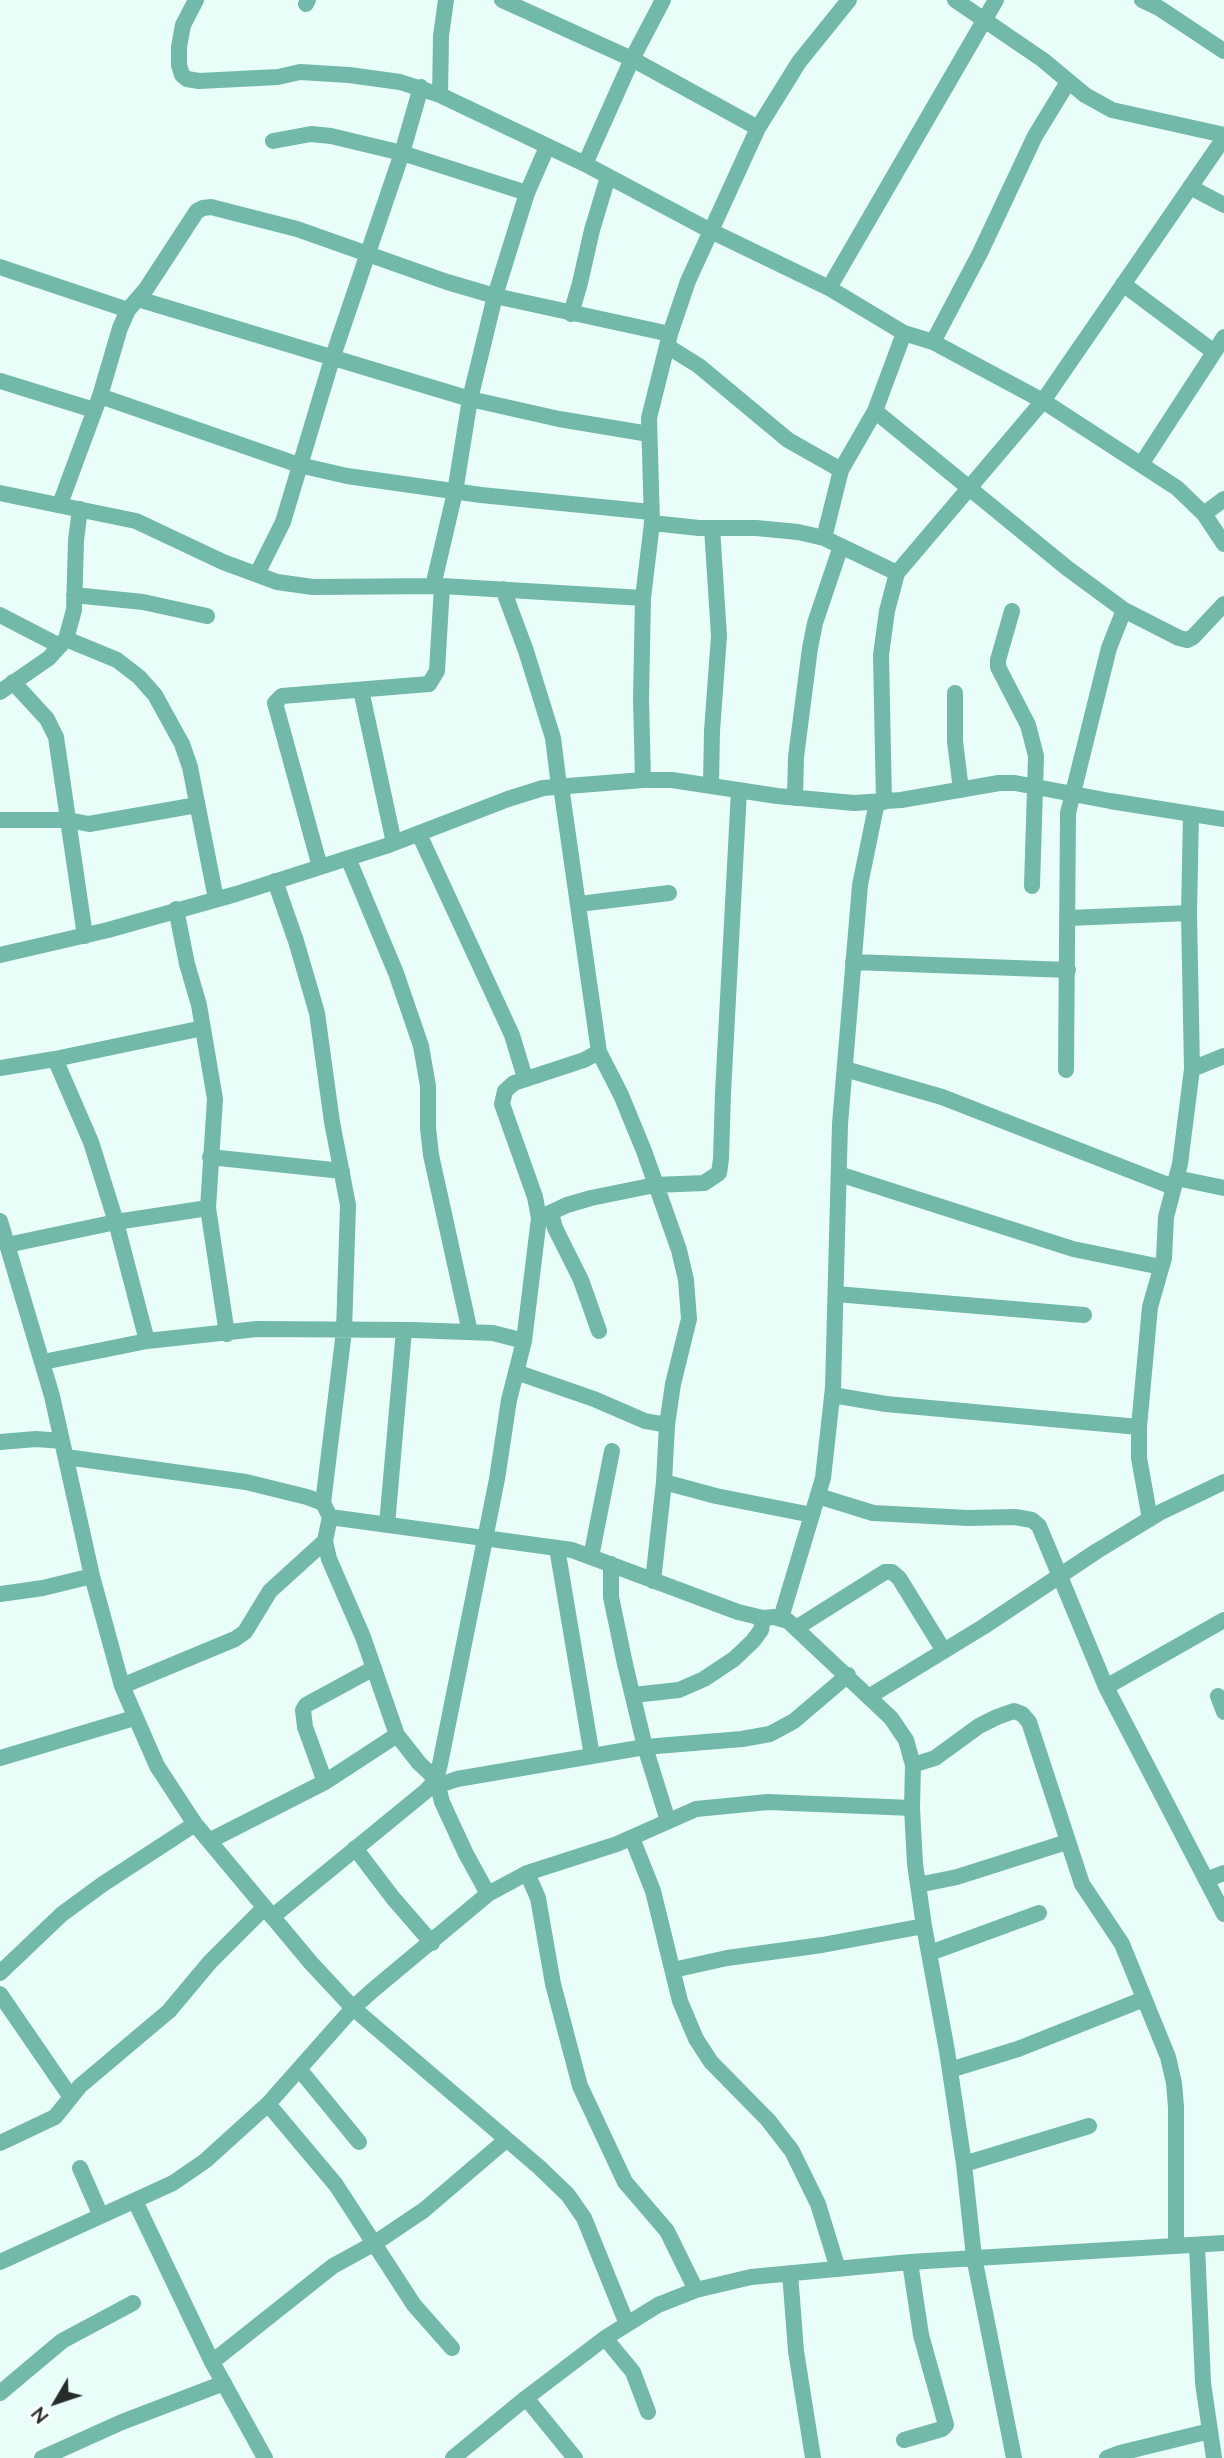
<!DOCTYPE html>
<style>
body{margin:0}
#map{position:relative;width:1224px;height:2458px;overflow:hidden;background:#eafef9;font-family:Mulish,sans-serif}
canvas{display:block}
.north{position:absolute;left:21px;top:2367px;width:70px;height:70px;-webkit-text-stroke:5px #fff;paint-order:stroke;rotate:231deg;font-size:19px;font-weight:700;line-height:28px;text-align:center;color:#252c2a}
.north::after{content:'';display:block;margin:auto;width:24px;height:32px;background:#252c2a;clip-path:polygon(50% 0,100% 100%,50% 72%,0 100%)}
</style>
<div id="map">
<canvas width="1224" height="2458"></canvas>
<div class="north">N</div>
</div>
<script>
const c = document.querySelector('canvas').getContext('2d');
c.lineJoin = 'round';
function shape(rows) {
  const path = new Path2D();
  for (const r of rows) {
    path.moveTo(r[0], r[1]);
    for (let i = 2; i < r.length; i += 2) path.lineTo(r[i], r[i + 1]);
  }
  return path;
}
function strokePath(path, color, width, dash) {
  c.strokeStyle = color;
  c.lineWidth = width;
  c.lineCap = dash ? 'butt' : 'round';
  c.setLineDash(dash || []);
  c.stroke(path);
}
const minor = shape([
 [196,0,183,25,179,47,179,65,182,75,187,79,199,81,278,77,300,72,349,75,400,82,440,95,585,164,711,231,829,288,904,333,933,342,1043,401,1177,488,1204,514,1224,544],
 [502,0,632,59,758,128],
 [955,0,1043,60,1085,95,1112,110,1224,135],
 [1142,0,1159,8,1224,51],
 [306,4,308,0],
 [440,95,441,36,446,0],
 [273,141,311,134,331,136,402,153,527,193],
 [585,164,632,59,663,0],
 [1190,187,1224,205],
 [0,267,128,310],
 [1123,284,1214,352],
 [829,288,996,0],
 [138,299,470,399,559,419,649,434],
 [571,314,580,283,592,230,608,177],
 [933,342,980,253,1035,136,1068,82],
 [667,346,699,366,788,440,841,470],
 [0,381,94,410],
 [100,396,299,465,347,476,481,495,651,512],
 [875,411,1067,568,1124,610,1179,638,1187,640,1193,637,1224,604],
 [1142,463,1224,337],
 [0,493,136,521,223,562,277,582,313,587,442,586,643,598],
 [60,504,100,396,120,328,128,310,146,289,197,211,203,208,211,207,297,229,447,282,495,296,670,334],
 [1204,514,1224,499],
 [652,523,699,528,756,528,798,532,824,538,897,573],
 [824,538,841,470,875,411,904,333],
 [257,574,283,522,332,359,402,153,421,87],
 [433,586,455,492,470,399,495,296,527,193,547,147],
 [503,589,526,651,553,738,559,786],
 [74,595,143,602,207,616],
 [1012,611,998,660,998,667,1028,725,1036,756,1032,886],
 [0,615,60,646],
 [66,639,117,660,139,677,155,695,182,744,190,767,216,899],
 [13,682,47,719,56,737,85,936],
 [361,690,394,843],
 [0,692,49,658,66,639,74,610,76,540,80,509],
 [955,693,955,741,961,790],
 [643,780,641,699,643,598,652,523,649,418,670,334,688,281,758,128,799,62,849,0],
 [711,785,712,731,719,636,712,528],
 [795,798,796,757,810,648,815,623,841,546],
 [884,802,881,655,887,611,897,573,1043,401,1224,138],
 [0,820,68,820,89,824,197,805],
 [419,834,512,1035,525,1078],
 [348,858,396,973,421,1046,428,1086,428,1128,431,1155,470,1332],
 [320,867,275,703,282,696,429,684,437,671,442,586],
 [275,881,296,941,317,1013,332,1122,348,1205,344,1331,323,1503],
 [579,904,669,893],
 [176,909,187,964,199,1005,215,1099,208,1208,227,1334],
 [1069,918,1189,913],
 [0,955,108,930,236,894,386,846,508,799,543,788,643,780,672,780,777,796,854,803,901,800,999,783,1015,783,1110,801,1224,819],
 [853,962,1068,970],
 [599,1052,621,1095,644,1151,679,1250,686,1280,689,1319,673,1384,667,1425,664,1482,653,1581],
 [55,1059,91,1142,116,1222,147,1341],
 [0,1068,55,1059,203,1028],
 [845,1069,942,1097,1173,1187],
 [1192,1069,1224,1056],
 [1066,1070,1068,813,1109,648,1124,610],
 [210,1157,342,1171],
 [839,1174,1073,1249,1161,1267],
 [1176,1178,1224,1188],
 [551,1213,555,1228,581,1280,599,1331],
 [539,1218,567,1205,591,1198,655,1185,704,1183,719,1173,721,1159,723,1093,739,790],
 [0,1221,52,1396,92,1576,122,1686,157,1766,195,1824,311,1963,353,2008,539,2167,568,2195,584,2218,627,2324],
 [7,1245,116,1222,208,1208],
 [836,1294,1084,1315],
 [43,1362,147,1341,257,1329,413,1330,493,1333,524,1341],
 [516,1372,594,1399,645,1421,667,1425],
 [832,1395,886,1404,1139,1427],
 [0,1442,36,1439,62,1441],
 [66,1457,246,1482,307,1497,323,1503,330,1517,572,1550,738,1612,763,1618,774,1617,788,1621,891,1718,906,1740,913,1765,912,1808,915,1864,924,1926,947,2051,964,2164,974,2257,1014,2458],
 [664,1482,716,1496,812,1515],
 [818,1496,873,1513,968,1518,1015,1517,1032,1520,1039,1526,1106,1687,1224,1914],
 [330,1517,325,1541,329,1559,363,1637,397,1735,419,1763,436,1779,442,1802,466,1854,488,1894],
 [1150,1519,1139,1458,1139,1427,1150,1307,1164,1258,1166,1217,1180,1164,1192,1069,1189,913,1191,814],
 [387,1525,404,1330],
 [557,1548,592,1756],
 [591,1557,612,1451],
 [611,1564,611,1597,625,1664,645,1747,668,1821],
 [0,1594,43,1588,92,1576],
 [781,1618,823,1478,833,1388,840,1124,860,885,877,802],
 [796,1628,885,1572,892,1572,899,1578,944,1651],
 [122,1686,235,1639,245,1632,270,1591,325,1541],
 [1106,1687,1224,1620],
 [633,1695,679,1690,704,1679,734,1659,753,1641,761,1630,763,1618],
 [870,1696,983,1627,1097,1551,1161,1512,1224,1482],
 [1218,1696,1224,1712],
 [0,1758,134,1718],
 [913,1765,935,1758,979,1726,997,1717,1014,1711,1022,1714,1029,1722,1082,1884,1122,1944,1168,2057,1174,2083,1176,2107,1176,2245],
 [325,1782,305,1727,303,1710,306,1705,374,1668],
 [437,1786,457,1779,645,1747,742,1739,770,1734,794,1721,848,1675],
 [632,1838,653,1891,680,2001,696,2039,711,2062,768,2120,792,2151,818,2204,838,2269],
 [209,1841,325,1782,397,1735],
 [355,1848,393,1898,432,1943],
 [527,1873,538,1898,553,1984,580,2086,625,2182,667,2231,696,2290],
 [1206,1880,1224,1873],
 [918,1885,957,1877,1067,1842],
 [272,1917,426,1791,436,1779,440,1764,497,1479,509,1400,524,1341,539,1218,535,1197,502,1104,505,1091,514,1083,584,1060,599,1052,561,786],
 [930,1953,1039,1913],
 [673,1970,727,1958,822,1945,924,1926],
 [0,1973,62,1914,103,1884,195,1824],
 [0,1994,70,2096],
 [300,2070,359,2142],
 [950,2070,1018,2049,1144,1999],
 [268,2104,336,2185,414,2305,452,2348],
 [0,2143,55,2117,80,2086,169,2011,210,1962,264,1908],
 [964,2164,1089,2126],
 [80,2168,101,2216],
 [135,2201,212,2362,265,2458],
 [1197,2245,1203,2383,1214,2458],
 [0,2262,173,2183,205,2161,268,2104,353,2008,373,1990,488,1894,527,1873,617,1844,696,1809,768,1802,912,1808],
 [790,2273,796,2351,813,2458],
 [605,2338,633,2372,648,2412],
 [212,2362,333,2266,375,2243,424,2210,506,2140],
 [0,2393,62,2341,133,2303],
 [526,2398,575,2458],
 [904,2440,942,2429,946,2425,921,2335,910,2262],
 [42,2458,122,2422,224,2383],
 [453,2458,526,2398,605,2338,658,2305,696,2290,751,2277,910,2262,1224,2243],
 [1107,2458,1120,2453,1210,2431]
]);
strokePath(minor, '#73b9a9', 16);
</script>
